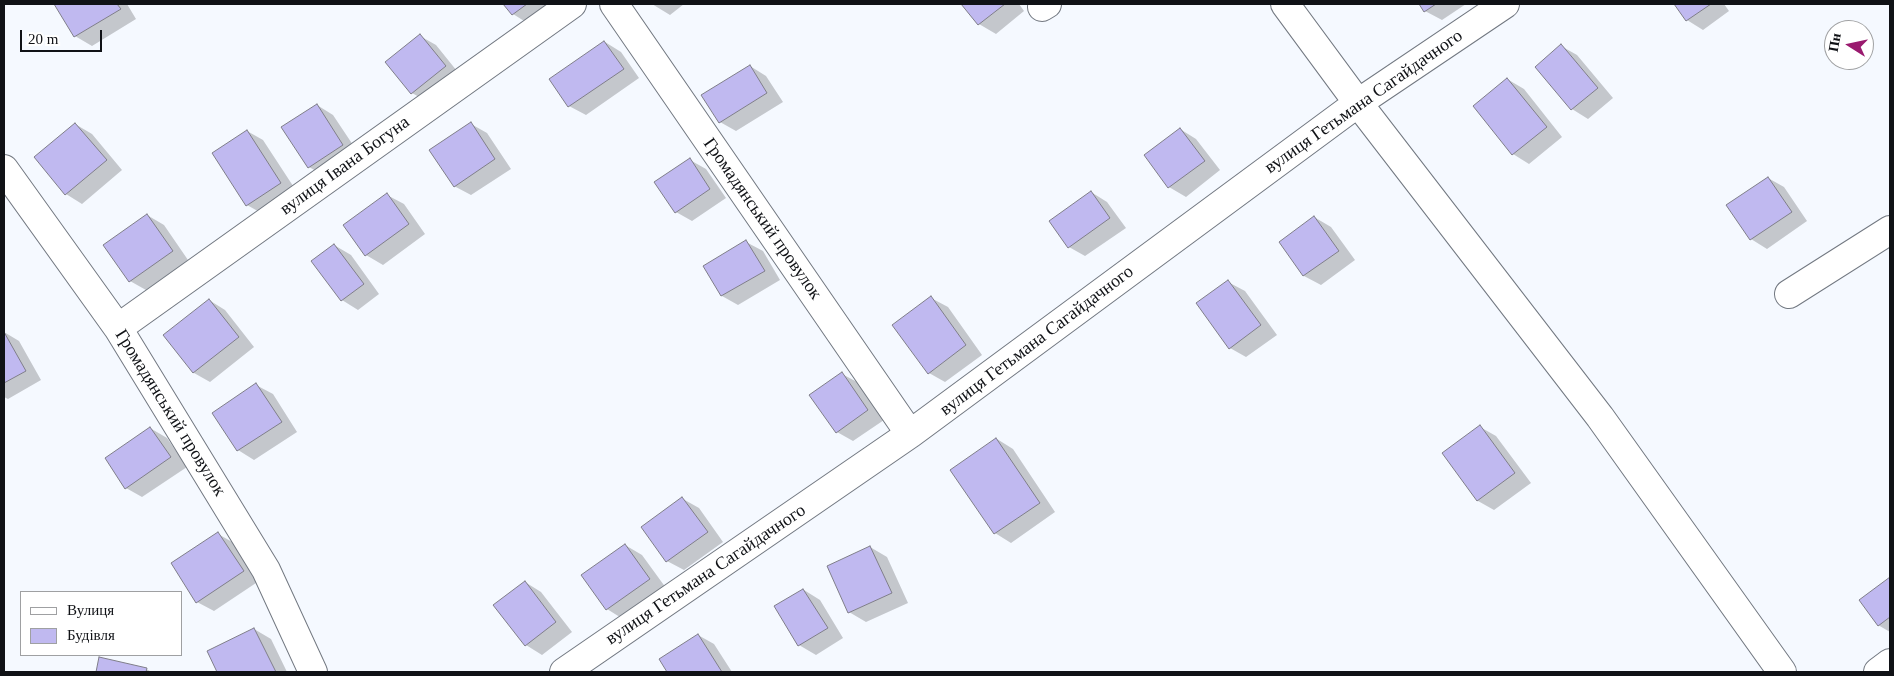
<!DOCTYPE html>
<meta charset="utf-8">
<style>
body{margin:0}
#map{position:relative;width:1894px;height:676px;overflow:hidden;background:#f5f9ff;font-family:Georgia,serif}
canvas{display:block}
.frame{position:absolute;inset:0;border:5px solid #101216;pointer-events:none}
.legend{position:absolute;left:20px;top:591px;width:162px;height:65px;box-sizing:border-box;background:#fff;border:1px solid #9fa0a2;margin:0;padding:6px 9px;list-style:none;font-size:15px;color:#101216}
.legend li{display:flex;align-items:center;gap:10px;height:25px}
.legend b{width:25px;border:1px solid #9fa0a2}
.north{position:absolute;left:1824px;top:20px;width:50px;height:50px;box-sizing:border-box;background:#fff;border:1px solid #9fa0a2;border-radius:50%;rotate:280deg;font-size:14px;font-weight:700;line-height:20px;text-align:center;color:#101216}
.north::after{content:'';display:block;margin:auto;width:18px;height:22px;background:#9a1a6f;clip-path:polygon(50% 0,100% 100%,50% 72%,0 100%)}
.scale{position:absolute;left:20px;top:30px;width:82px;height:22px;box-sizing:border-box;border:2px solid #101216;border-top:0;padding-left:6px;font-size:15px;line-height:18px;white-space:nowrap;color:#101216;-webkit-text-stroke:4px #fff;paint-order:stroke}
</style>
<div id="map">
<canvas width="1894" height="676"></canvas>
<div class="frame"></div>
<ul class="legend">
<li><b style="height:6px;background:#fff"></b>Вулиця</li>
<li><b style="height:14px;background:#c0b9f0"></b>Будівля</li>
</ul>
<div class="north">Пн</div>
<div class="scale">20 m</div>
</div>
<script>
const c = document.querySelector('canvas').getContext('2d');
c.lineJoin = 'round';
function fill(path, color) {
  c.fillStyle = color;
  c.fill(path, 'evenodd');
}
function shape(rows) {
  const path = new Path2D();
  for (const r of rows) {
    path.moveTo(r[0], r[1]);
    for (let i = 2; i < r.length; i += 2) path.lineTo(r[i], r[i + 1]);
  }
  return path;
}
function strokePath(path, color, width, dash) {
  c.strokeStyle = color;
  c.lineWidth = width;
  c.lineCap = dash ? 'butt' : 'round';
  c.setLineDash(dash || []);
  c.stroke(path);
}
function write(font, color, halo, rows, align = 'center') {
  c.font = font + ' Georgia,serif';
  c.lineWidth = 4;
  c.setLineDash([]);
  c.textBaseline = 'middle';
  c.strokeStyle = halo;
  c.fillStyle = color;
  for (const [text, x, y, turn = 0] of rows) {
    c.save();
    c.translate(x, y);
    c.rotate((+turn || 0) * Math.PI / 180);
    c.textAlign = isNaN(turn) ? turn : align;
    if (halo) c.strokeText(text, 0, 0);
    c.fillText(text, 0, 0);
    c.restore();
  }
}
const shadow = shape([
 [56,4,127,4,136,19,92,46,75,36],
 [505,4,555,4,529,24,513,14],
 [652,4,684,4,670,15],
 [963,4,1019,4,1024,11,996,34,979,24],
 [1421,4,1466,4,1442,20,1425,11],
 [1675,4,1724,4,1729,11,1703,30,1687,20],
 [420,36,436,45,461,76,428,102,412,93],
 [605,42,621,52,639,78,586,115,569,106],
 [1561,46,1577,55,1613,98,1588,119,1572,109,1536,67],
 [750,66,766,76,783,102,736,131,720,122],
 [1507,79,1524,89,1562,137,1529,164,1513,154],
 [317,105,333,115,359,154,325,176,309,167],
 [75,124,92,134,122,170,82,204,66,194],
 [471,124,487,133,511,169,471,195,454,186],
 [1180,129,1196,139,1220,170,1186,197,1169,187,1145,155],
 [247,131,263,140,297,192,263,214,247,205],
 [690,160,706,169,726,198,692,221,676,212],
 [1768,178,1784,187,1807,221,1767,249,1751,239],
 [1091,192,1107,202,1126,228,1085,256,1069,247],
 [387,195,404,204,425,234,383,265,366,255,345,226],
 [147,215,164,225,188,260,146,290,130,281],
 [1314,217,1331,227,1355,260,1321,285,1304,276,1280,242],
 [746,242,763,251,780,280,738,305,722,296],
 [334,245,351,255,379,294,358,310,342,300],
 [1228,282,1245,291,1277,335,1246,357,1230,348],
 [931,298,948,307,982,355,945,382,929,373],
 [209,300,225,310,254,347,210,382,194,373],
 [4,332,19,341,41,380,8,399,4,397],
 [842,374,859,383,884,420,853,441,837,432],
 [256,385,273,394,297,432,254,460,238,450],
 [1480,427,1496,436,1531,483,1494,510,1478,501,1444,454],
 [150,428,167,438,187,467,142,497,126,488],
 [997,439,1013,449,1055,512,1011,543,995,533],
 [683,499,699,508,723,542,684,570,667,561],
 [218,534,234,543,259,581,214,611,197,602],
 [625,545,642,555,666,588,623,619,607,609],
 [870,547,887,557,908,603,866,622,849,612,828,566],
 [1890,578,1890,632,1878,625,1860,600],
 [525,582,541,592,572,632,542,655,526,645],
 [804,590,820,600,843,638,816,655,799,645,776,607],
 [254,629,271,639,287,672,218,672,208,652],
 [698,635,714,644,732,672,669,672,660,659],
 [100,659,146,669,152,672,97,672]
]);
const building = shape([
 [54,4,117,4,121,9,74,37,54,4],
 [503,4,527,4,512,15,503,4],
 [961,4,1005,4,978,25,961,4],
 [1419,4,1436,4,1424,12,1419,4],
 [1674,4,1711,4,1686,21,1674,4],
 [420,34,446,66,411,94,385,62,420,34],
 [604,41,624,69,568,107,549,79,604,41],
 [1561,44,1598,88,1571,110,1535,67,1561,44],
 [750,65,767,93,719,123,701,95,750,65],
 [1507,78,1547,127,1512,155,1473,106,1507,78],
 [317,104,343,145,308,168,281,127,317,104],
 [471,122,495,159,454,187,429,150,471,122],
 [75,123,107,160,65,195,34,157,75,123],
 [1180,128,1205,161,1168,188,1144,155,1180,128],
 [247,130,281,183,246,206,212,153,247,130],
 [690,158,710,189,675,213,654,182,690,158],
 [1768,177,1792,212,1750,240,1726,205,1768,177],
 [1091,191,1110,218,1068,248,1049,221,1091,191],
 [387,193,409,224,365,256,343,225,387,193],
 [147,214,173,251,129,282,103,245,147,214],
 [1314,216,1339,251,1303,276,1279,242,1314,216],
 [746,240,765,271,721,296,703,266,746,240],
 [334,244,364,284,341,301,311,261,334,244],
 [1228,280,1261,325,1229,349,1196,303,1228,280],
 [931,296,966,345,928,374,892,325,931,296],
 [209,299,239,337,193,373,163,335,209,299],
 [4,332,26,371,4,383,4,332],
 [842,372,868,410,836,433,809,395,842,372],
 [256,383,282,422,237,451,212,413,256,383],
 [1480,425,1515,473,1477,501,1442,453,1480,425],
 [150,427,171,457,125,489,105,458,150,427],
 [996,438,1040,503,994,534,950,470,996,438],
 [682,497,708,532,666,562,641,527,682,497],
 [218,532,244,571,196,603,171,563,218,532],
 [625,544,650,579,606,610,581,575,625,544],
 [870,546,892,593,848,613,827,566,870,546],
 [1890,577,1890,617,1878,626,1859,600,1890,577],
 [525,581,556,622,525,646,493,605,525,581],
 [803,589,828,628,798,646,774,606,803,589],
 [254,628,276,672,217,672,207,651,254,628],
 [698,634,722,672,667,672,659,659,698,634],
 [99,657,147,668,146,672,96,672,99,657]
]);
const minor = shape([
 [614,4,910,434],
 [1285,4,1358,103,1600,417,1782,672],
 [1042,7,1047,4],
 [4,169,118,328,266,570,313,672],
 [1789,294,1890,230],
 [118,328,572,4],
 [564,672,910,434,1358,103,1505,4],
 [1878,672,1890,663]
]);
const streetNames = [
 ["вулиця Гетьмана Сагайдачного",1364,102,-35],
 ["вулиця Івана Богуна",345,166,-36],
 ["Громадянський провулок",762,219,55],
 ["вулиця Гетьмана Сагайдачного",1037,341,-37],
 ["Громадянський провулок",170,413,58],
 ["вулиця Гетьмана Сагайдачного",706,575,-34]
];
fill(shadow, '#0003');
fill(building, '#c0b9f0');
strokePath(building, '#7f7e89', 1);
strokePath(minor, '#727881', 30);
strokePath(minor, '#fff', 28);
write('18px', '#101216', '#fff', streetNames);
</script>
